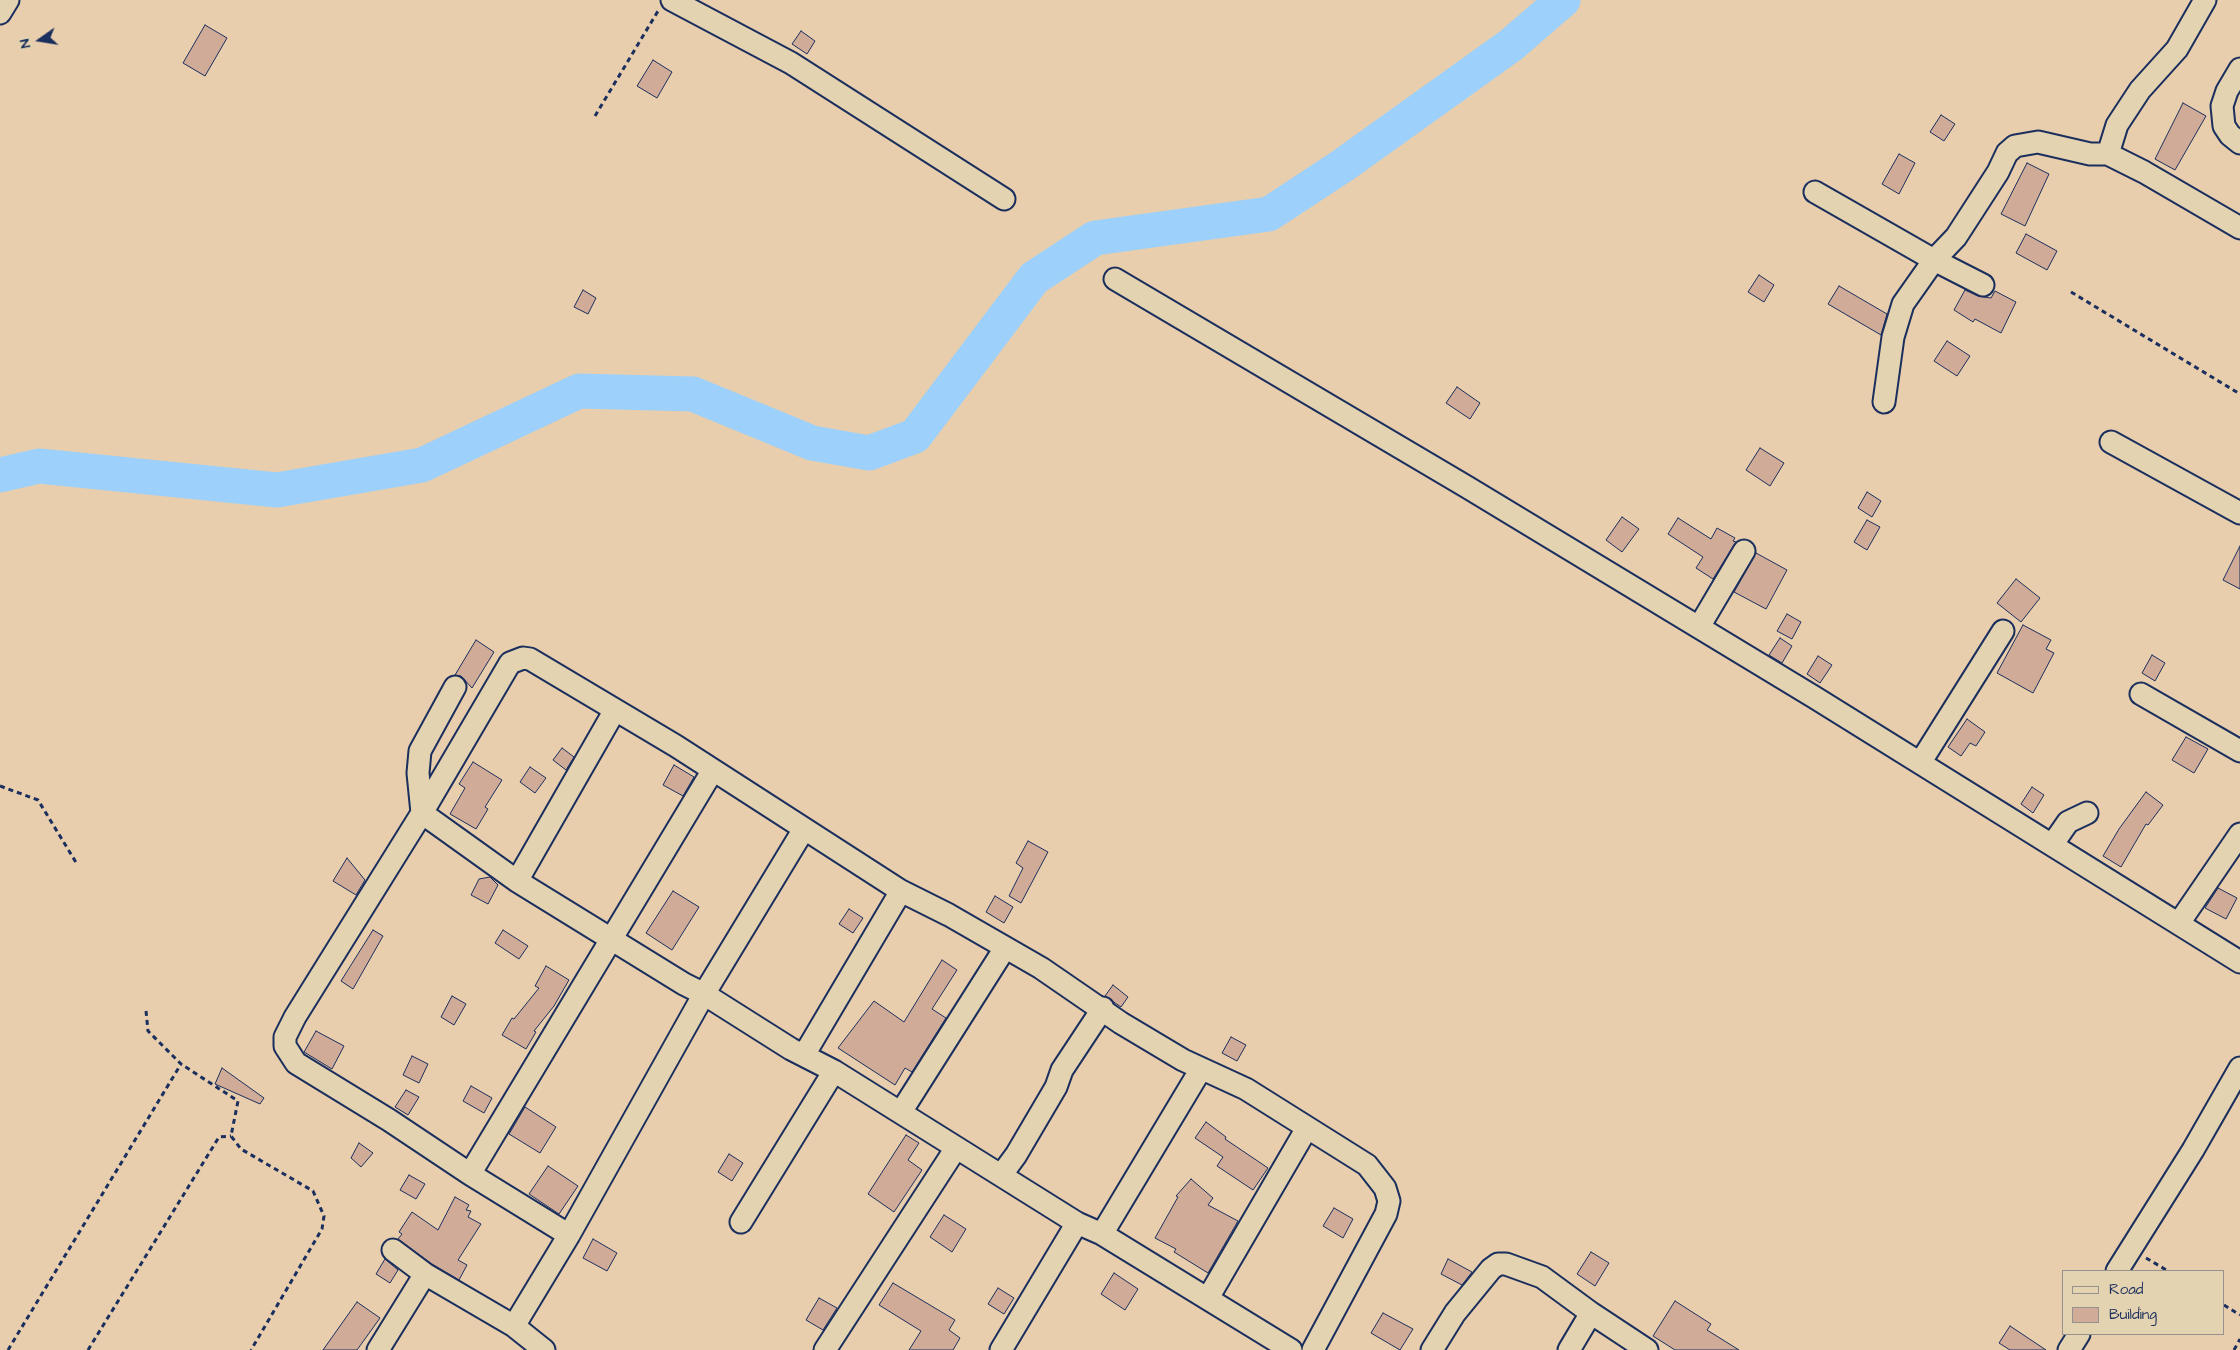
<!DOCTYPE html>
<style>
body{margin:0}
#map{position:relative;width:2240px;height:1350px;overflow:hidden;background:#e8ceac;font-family:"Architects Daughter",sans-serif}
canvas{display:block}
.legend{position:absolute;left:2062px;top:1270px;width:162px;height:65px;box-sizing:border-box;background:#e4d3b0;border:1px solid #94918f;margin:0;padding:6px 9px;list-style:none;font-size:15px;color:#1b2f5e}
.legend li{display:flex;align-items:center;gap:10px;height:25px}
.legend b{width:25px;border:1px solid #94918f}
.north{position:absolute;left:15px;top:15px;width:50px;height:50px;-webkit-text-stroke:4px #e4d3b0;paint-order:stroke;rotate:257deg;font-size:14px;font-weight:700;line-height:20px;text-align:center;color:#1b2f5e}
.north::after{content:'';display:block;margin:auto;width:18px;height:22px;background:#1b2f5e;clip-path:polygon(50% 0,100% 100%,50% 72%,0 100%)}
</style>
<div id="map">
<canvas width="2240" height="1350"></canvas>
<ul class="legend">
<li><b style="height:6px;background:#e4d3b0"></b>Road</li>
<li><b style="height:14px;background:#d0ab97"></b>Building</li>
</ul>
<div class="north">N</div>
</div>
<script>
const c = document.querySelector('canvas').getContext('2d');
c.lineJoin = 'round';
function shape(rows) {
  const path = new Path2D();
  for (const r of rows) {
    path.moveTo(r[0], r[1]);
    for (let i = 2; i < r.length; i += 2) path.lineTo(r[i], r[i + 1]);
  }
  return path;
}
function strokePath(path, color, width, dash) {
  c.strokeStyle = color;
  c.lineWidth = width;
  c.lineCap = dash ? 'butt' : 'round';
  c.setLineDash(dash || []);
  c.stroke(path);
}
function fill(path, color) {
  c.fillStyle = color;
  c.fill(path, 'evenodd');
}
const river = shape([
 [0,475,39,466,277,490,422,465,579,391,693,394,812,443,869,453,915,436,1034,278,1095,238,1269,214,1342,166,1511,45,1563,0]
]);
const building = shape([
 [205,25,227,38,205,76,183,63,205,25],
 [801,31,815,41,807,54,792,44,801,31],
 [653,60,672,72,657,98,637,86,653,60],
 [2183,103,2206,116,2175,170,2155,159,2183,103],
 [1941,115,1955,124,1944,141,1930,132,1941,115],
 [1899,154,1915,163,1899,194,1882,184,1899,154],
 [2027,163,2049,174,2025,226,2001,214,2027,163],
 [2026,234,2057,251,2047,270,2016,253,2026,234],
 [1759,275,1774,285,1764,302,1748,292,1759,275],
 [1839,286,1887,314,1881,335,1828,304,1839,286],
 [583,290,596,298,588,314,574,307,583,290],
 [1965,290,1978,296,1991,298,1995,291,2016,302,2001,333,1975,319,1973,322,1954,310,1965,290],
 [1947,341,1970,356,1957,376,1934,361,1947,341],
 [1457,387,1480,403,1470,419,1446,403,1457,387],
 [1760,448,1784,463,1770,486,1746,470,1760,448],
 [1867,492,1881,501,1872,517,1858,508,1867,492],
 [1622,517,1639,529,1622,552,1606,540,1622,517],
 [1678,518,1711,539,1717,528,1735,538,1733,541,1736,542,1713,579,1696,568,1703,557,1668,534,1678,518],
 [1867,520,1880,527,1867,550,1854,542,1867,520],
 [2240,546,2240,589,2223,580,2240,546],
 [1756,553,1787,570,1766,609,1734,592,1756,553],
 [2016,579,2040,598,2021,622,1997,603,2016,579],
 [1787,614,1801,622,1792,639,1777,631,1787,614],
 [2023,625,2051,640,2046,649,2054,653,2033,693,1997,673,2023,625],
 [1780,638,1792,646,1782,663,1769,655,1780,638],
 [476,640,494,652,472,688,461,676,455,675,476,640],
 [2152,655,2165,663,2155,681,2142,673,2152,655],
 [1818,656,1832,665,1820,683,1807,674,1818,656],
 [1967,719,1985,732,1976,746,1970,743,1961,756,1948,747,1967,719],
 [2186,737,2208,749,2194,773,2172,760,2186,737],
 [562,748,574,757,566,770,553,760,562,748],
 [473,762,502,780,485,807,488,809,476,829,450,814,465,788,459,784,473,762],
 [674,765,694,777,683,796,663,785,674,765],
 [530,767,546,778,535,793,520,782,530,767],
 [2032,787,2044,795,2033,813,2021,804,2032,787],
 [2146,792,2163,805,2148,825,2146,824,2121,867,2103,856,2119,829,2146,792],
 [1028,841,1048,852,1021,903,1009,896,1023,868,1016,863,1028,841],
 [347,858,365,880,356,895,333,881,347,858],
 [490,877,498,885,488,904,471,895,479,879,490,877],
 [2218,888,2237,898,2226,919,2205,908,2218,888],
 [673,891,699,907,672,950,646,933,673,891],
 [995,896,1013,907,1004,923,986,912,995,896],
 [849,909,863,918,853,933,839,924,849,909],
 [373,930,383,936,353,989,341,981,373,930],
 [503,930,528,946,519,959,495,943,503,930],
 [942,960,957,970,932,1009,946,1018,912,1072,905,1068,895,1085,838,1048,874,1001,904,1022,942,960],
 [546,966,569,980,554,1006,534,1031,536,1032,526,1049,502,1035,512,1018,514,1019,539,988,535,986,546,966],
 [1113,985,1128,997,1121,1007,1105,996,1113,985],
 [452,996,466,1004,454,1025,441,1017,452,996],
 [316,1031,344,1046,332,1069,304,1052,316,1031],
 [1231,1037,1246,1045,1237,1061,1222,1053,1231,1037],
 [412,1056,428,1064,419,1083,403,1075,412,1056],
 [222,1068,264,1098,260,1104,215,1084,222,1068],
 [471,1086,492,1098,484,1113,463,1101,471,1086],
 [406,1090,419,1097,408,1115,395,1107,406,1090],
 [525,1107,556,1127,540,1153,509,1134,525,1107],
 [1206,1122,1226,1137,1225,1139,1268,1168,1253,1190,1217,1166,1223,1157,1195,1138,1206,1122],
 [906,1135,919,1143,908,1160,922,1170,894,1212,868,1194,906,1135],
 [359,1143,373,1153,361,1167,351,1158,359,1143],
 [729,1154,743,1163,732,1181,718,1172,729,1154],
 [548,1166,578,1186,559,1214,529,1194,548,1166],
 [409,1175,425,1184,416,1199,400,1190,409,1175],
 [1191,1179,1213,1198,1208,1205,1238,1221,1208,1273,1174,1252,1176,1249,1155,1238,1178,1197,1176,1196,1191,1179],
 [455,1197,469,1205,466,1210,471,1211,468,1217,481,1224,458,1260,467,1265,459,1280,432,1264,398,1239,402,1234,399,1232,412,1212,438,1230,455,1197],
 [1334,1208,1353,1219,1343,1238,1323,1226,1334,1208],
 [944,1215,966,1229,952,1252,930,1237,944,1215],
 [593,1239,617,1253,607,1271,583,1258,593,1239],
 [1591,1252,1609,1263,1595,1286,1577,1274,1591,1252],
 [385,1259,398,1270,390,1283,376,1274,385,1259],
 [1448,1259,1472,1272,1462,1285,1441,1274,1448,1259],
 [1114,1273,1138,1289,1125,1310,1101,1294,1114,1273],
 [893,1283,955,1320,949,1330,960,1338,953,1350,909,1350,921,1331,879,1305,893,1283],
 [998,1288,1014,1298,1004,1314,988,1304,998,1288],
 [819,1298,837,1308,823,1330,806,1320,819,1298],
 [1675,1301,1711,1324,1707,1330,1739,1350,1675,1350,1653,1336,1675,1301],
 [357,1302,380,1318,357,1350,323,1350,357,1302],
 [1383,1313,1413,1329,1400,1350,1371,1333,1383,1313],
 [2010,1326,2046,1350,2010,1350,1999,1343,2010,1326]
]);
const path = shape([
 [595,116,658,11],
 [2071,292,2240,394],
 [0,786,38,800,77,864],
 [146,1011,148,1031,181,1064,238,1101,231,1136,241,1149,313,1191,324,1216,322,1229,251,1350],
 [2146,1258,2168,1271],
 [2224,1305,2240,1315],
 [8,1350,181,1064],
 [88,1350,219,1137,231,1136],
 [2234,1350,2240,1339]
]);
const minor = shape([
 [672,0,791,63,1004,199],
 [2205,0,2177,49,2140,90,2117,125,2108,154,2144,172,2240,228],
 [0,13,8,0],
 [2240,69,2227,91,2222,106,2224,126,2230,135,2240,143],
 [1815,192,1934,260,1983,285],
 [1115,279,1467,487,1814,697,2240,962],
 [1884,402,1893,337,1903,304,1934,260,1956,237,1998,172,2007,153,2015,146,2038,142,2090,154,2108,154],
 [2111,442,2240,513],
 [1699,627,1744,551],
 [2141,694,2240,751],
 [1920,763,2003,631],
 [713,770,470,1174,569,1235,704,994,804,829],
 [422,813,510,663,523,658,530,659,676,746,901,891,949,915,1041,968,1121,1023,1183,1060,1246,1089,1367,1165,1385,1188,1389,1201,1386,1214,1313,1350],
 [422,813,418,773,420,751,455,687],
 [2052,845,2068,822,2087,813],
 [517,881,615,710],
 [2179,923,2240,834],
 [804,1055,901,891],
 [901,1112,1005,948],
 [470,1174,389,1120,296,1063,285,1046,285,1037,295,1017,422,813,517,881,684,984,704,994,791,1049,834,1071,1077,1223,1102,1234,1291,1350],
 [1002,1174,1016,1155,1056,1087,1062,1070,1103,1008],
 [741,1222,834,1071],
 [1102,1234,1201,1069],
 [393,1250,425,1274],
 [2117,1271,2193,1150,2240,1068],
 [1208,1298,1307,1128],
 [514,1326,569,1235],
 [378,1350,425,1274,514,1326,544,1350],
 [825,1350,956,1148],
 [1001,1350,1077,1223],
 [1432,1350,1455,1313,1491,1269,1498,1264,1506,1264,1542,1277,1591,1313,1647,1350],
 [1569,1350,1591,1313],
 [2069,1350,2079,1334]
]);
strokePath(river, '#9dd1fb', 35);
fill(building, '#d0ab97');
strokePath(building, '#1b2f5e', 1);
strokePath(minor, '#1b2f5e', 25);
strokePath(path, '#1b2f5e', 3, [5, 4]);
strokePath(minor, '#e4d3b0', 21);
</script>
